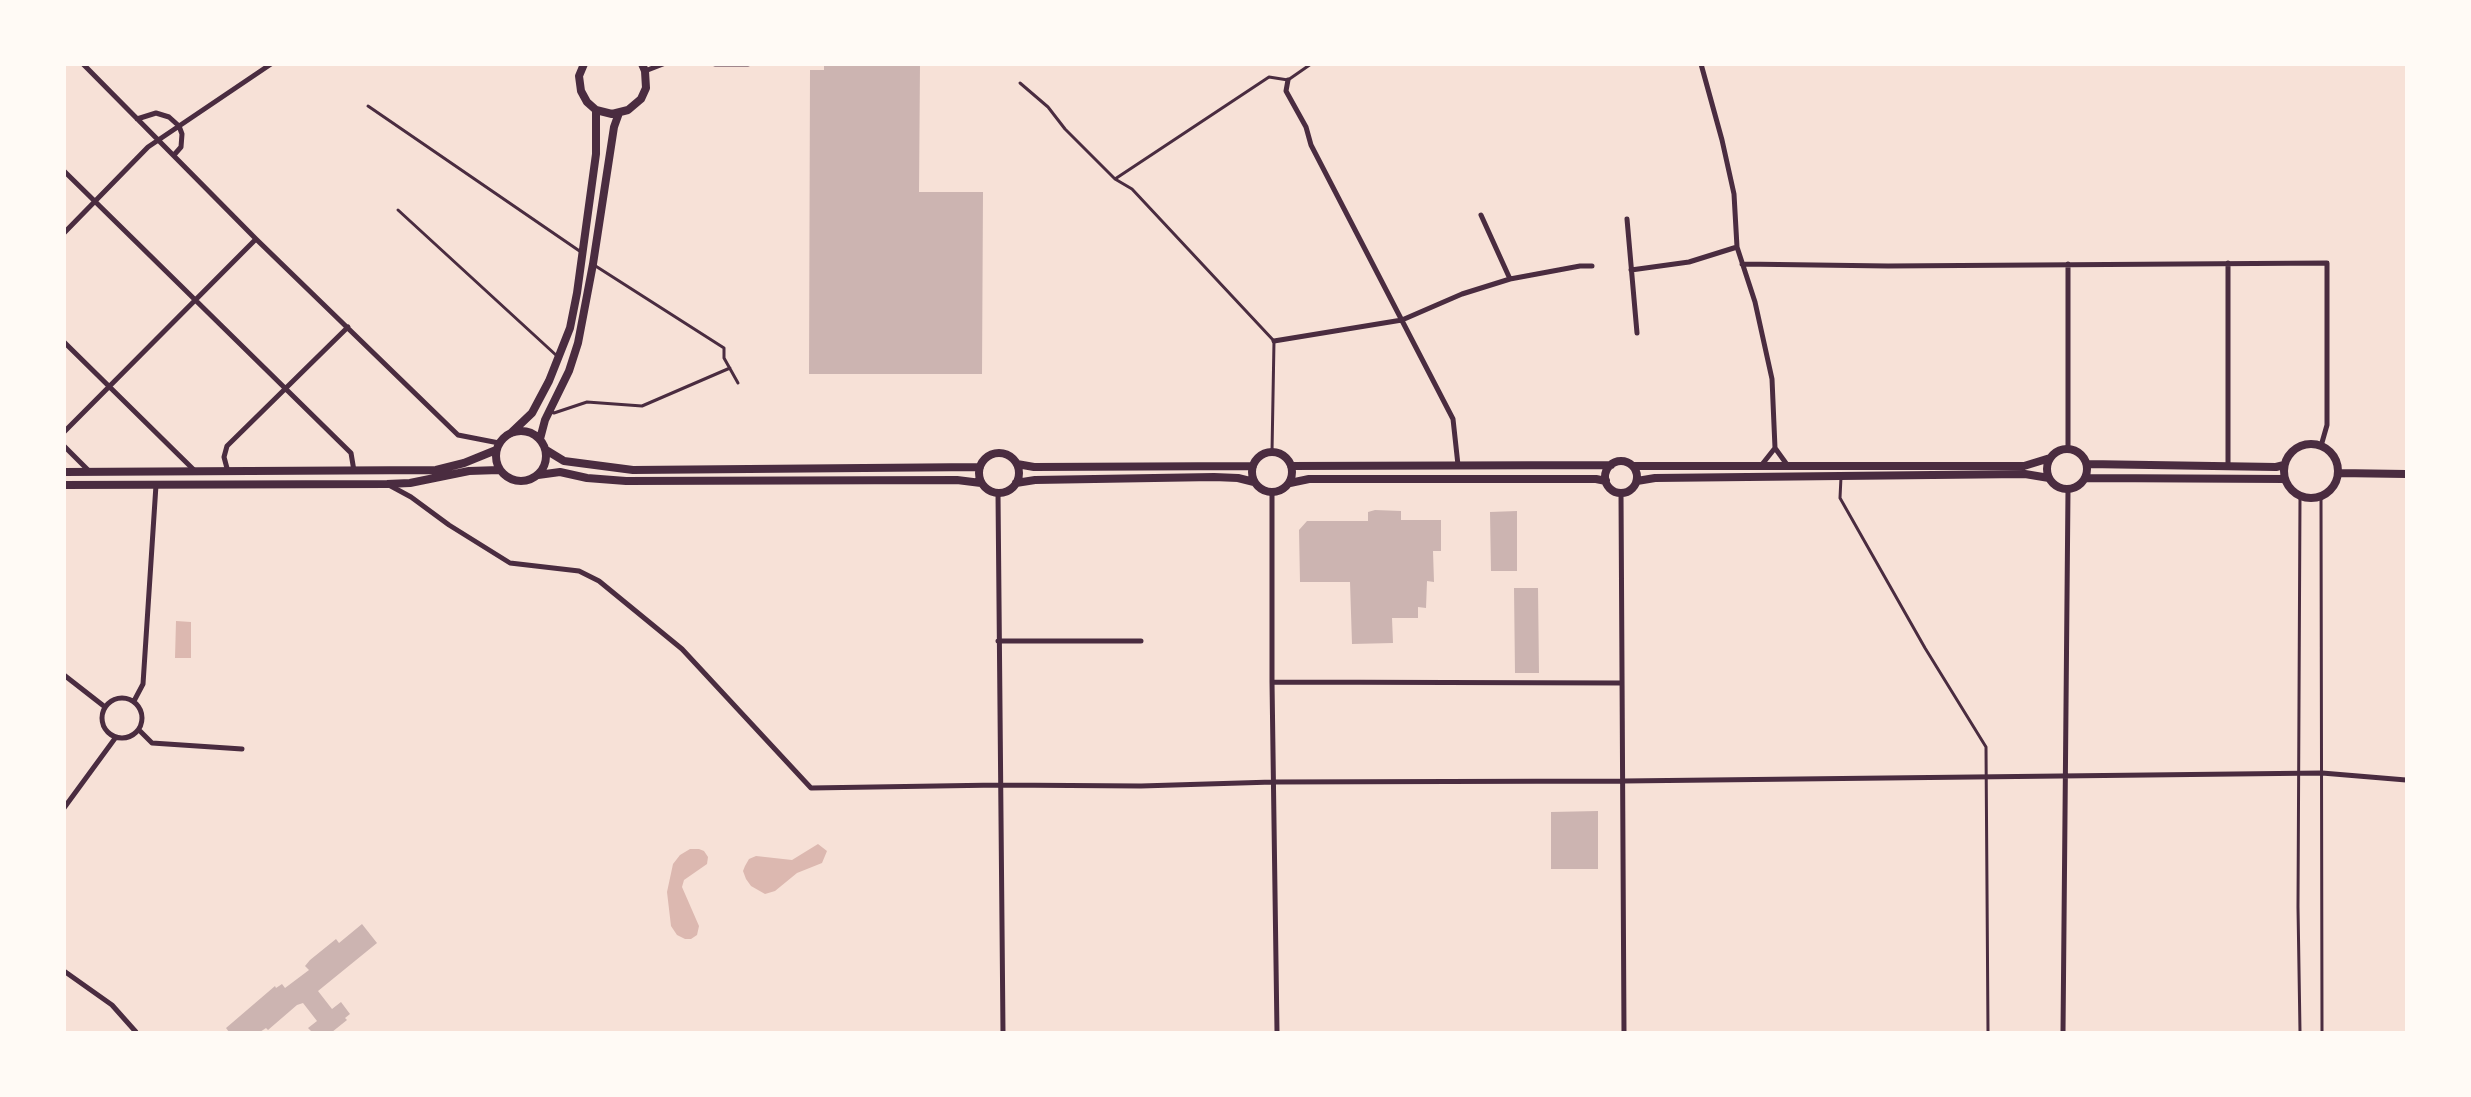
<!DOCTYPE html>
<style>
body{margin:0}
#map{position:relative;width:2471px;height:1097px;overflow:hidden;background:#f7e1d7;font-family:"IBM Plex Sans",sans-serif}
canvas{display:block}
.frame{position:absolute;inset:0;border:66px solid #fffaf5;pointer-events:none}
</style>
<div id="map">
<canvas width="2471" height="1097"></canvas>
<div class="frame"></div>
</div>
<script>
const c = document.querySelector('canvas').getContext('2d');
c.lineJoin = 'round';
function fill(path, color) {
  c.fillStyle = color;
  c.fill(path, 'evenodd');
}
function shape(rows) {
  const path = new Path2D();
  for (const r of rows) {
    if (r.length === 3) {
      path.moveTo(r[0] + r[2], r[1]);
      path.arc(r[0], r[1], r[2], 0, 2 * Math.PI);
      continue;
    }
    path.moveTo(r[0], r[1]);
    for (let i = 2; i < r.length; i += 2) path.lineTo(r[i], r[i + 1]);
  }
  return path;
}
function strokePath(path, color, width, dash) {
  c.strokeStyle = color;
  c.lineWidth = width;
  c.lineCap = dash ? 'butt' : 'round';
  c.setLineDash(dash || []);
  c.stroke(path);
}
const water = shape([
 [176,621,191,622,191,658,175,658],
 [818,844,827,851,822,863,797,873,775,891,765,894,751,886,746,879,743,871,745,866,749,859,756,856,792,860],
 [690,849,699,849,704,851,708,857,707,864,684,880,682,887,699,926,697,935,691,939,685,939,677,935,671,926,667,892,673,864,680,855]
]);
const building = shape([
 [824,64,920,64,919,192,983,192,982,374,809,374,810,70,824,70],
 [1375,510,1401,511,1401,520,1441,520,1441,551,1433,551,1434,582,1427,581,1426,608,1418,607,1418,618,1392,618,1393,643,1352,644,1350,582,1300,582,1299,530,1307,521,1368,521,1368,512],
 [1517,511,1517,571,1491,571,1490,512],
 [1514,588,1538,588,1539,673,1515,673],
 [1598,811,1598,869,1551,869,1551,812],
 [362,924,377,943,318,991,332,1009,341,1002,350,1014,345,1018,347,1020,332,1032,312,1032,308,1028,317,1021,303,1003,297,1005,268,1030,266,1028,260,1032,229,1032,226,1028,275,986,276,988,282,984,285,988,309,970,305,966,310,960,336,939,339,943]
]);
const service = shape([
 [1020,83,1048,107,1065,129,1115,179,1132,189,1274,341,1272,452],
 [368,106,581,252],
 [1115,179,1269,77,1288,80,1311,64],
 [398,210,557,356],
 [594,265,724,348,724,358,738,383],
 [549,411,554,413,587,402,642,406,730,368],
 [1841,477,1840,498,1925,648,1986,747,1988,1032],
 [2321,496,2322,1032],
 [2300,1032,2298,907,2300,496]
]);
const minor = shape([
 [83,64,256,239,458,435,499,443],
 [715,64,748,64],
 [1701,64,1722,140,1734,194,1737,247,1755,302,1772,379,1775,448,1788,466],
 [645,71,663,64],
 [1288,80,1286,91,1306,127,1311,145,1453,419,1458,465],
 [137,119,156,113,169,117,179,126,182,134,181,147,174,155],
 [64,171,351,453,354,471],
 [1627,219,1637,333],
 [64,233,148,147,271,64],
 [2228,263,2228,466],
 [1742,264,1888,266,2327,263,2327,425,2321,446],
 [2068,264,2068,449],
 [1631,270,1689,262,1737,247],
 [1510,279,1580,266,1592,266],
 [1274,341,1402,320,1462,294,1510,279,1481,215],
 [64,342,195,471],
 [64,432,256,239],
 [64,446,89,471],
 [1760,467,1775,448],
 [228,472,224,457,227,446,348,327],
 [387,484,411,497,449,525,510,563,579,571,599,581,682,649,811,788,999,785,1141,786,1273,782,1624,781,2322,773,2406,780],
 [998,493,1003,1032],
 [1272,493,1272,682,1277,1032],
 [1621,493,1624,1032],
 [998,641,1141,641],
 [64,675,105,707],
 [1272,682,1622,683],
 [122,718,20],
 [134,701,143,684,156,485],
 [139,730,152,743,242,749],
 [64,808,116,737],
 [64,971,112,1005,136,1032],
 [2063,1032,2068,490]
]);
const secondary = shape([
 [584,64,579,76,581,91,587,102,596,110,612,114,628,110,641,99,646,88,645,71,642,64],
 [521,456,25],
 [511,433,532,413,549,381,570,328,577,293,596,154,596,110],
 [540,439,545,420,569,371,578,343,593,264,614,127,619,113],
 [2311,471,27],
 [2067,469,20],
 [546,450,564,461,633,470,980,467],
 [1272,472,20],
 [999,473,20],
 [1621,477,16],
 [1017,464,1034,467,1253,466],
 [2087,464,2276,467,2284,465],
 [1291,466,1611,465],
 [1633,466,2024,466,2050,458],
 [64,472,436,470,464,463,496,450],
 [2338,473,2406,474],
 [538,475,560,472,587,478,626,481,957,480,981,483],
 [2086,478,2285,479],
 [1637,481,1655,478,2025,474,2049,478],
 [1016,483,1035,480,1214,477,1238,478,1254,482],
 [1290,483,1309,479,1596,479,1606,481],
 [64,485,387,484,410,483,469,471,499,470]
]);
fill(water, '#dcb8b0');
fill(building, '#ccb4b1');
strokePath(service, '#4a2c40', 3);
strokePath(minor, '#4a2c40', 5);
strokePath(secondary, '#4a2c40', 8);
</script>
